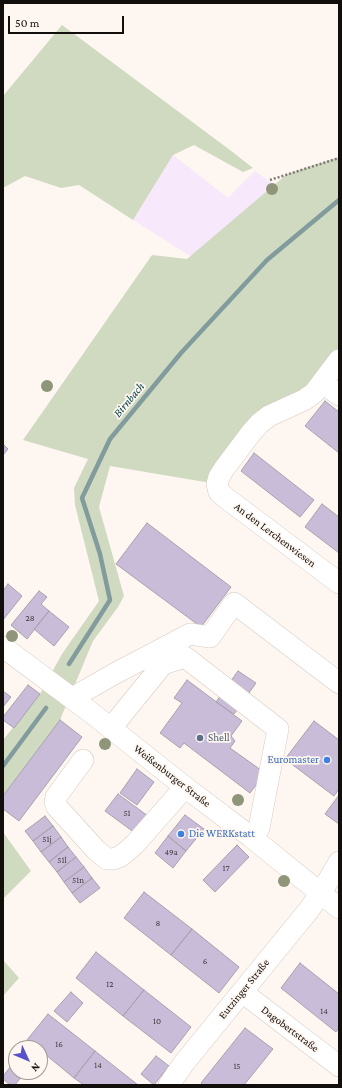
<!DOCTYPE html>
<meta charset="utf-8">
<style>
body{margin:0}
#map{position:relative;width:342px;height:1088px;overflow:hidden;background:#fef6f0;font-family:"Crimson Pro",serif}
canvas{display:block}
.frame{position:absolute;inset:0;border:4px solid #120e0b;pointer-events:none}
.north{position:absolute;left:8px;top:1040px;width:40px;height:40px;box-sizing:border-box;background:#fef6f0;border:1px solid #a09994;border-radius:50%;rotate:134deg;font-size:11px;font-weight:700;line-height:16px;text-align:center;color:#120e0b}
.north::after{content:'';display:block;margin:auto;width:14px;height:18px;background:#5551c8;clip-path:polygon(50% 0,100% 100%,50% 72%,0 100%)}
.scale{position:absolute;left:8px;top:16px;width:116px;height:18px;box-sizing:border-box;border:2px solid #120e0b;border-top:0;padding-left:5px;font-size:12px;line-height:14px;white-space:nowrap;color:#120e0b;-webkit-text-stroke:3px #fef6f0;paint-order:stroke}
</style>
<div id="map">
<canvas width="342" height="1088"></canvas>
<div class="frame"></div>
<div class="north">N</div>
<div class="scale">50 m</div>
</div>
<script>
const c = document.querySelector('canvas').getContext('2d');
c.lineJoin = 'round';
function fill(path, color) {
  c.fillStyle = color;
  c.fill(path, 'evenodd');
}
function shape(rows) {
  const path = new Path2D();
  for (const r of rows) {
    path.moveTo(r[0], r[1]);
    for (let i = 2; i < r.length; i += 2) path.lineTo(r[i], r[i + 1]);
  }
  return path;
}
function strokePath(path, color, width, dash) {
  c.strokeStyle = color;
  c.lineWidth = width;
  c.lineCap = dash ? 'butt' : 'round';
  c.setLineDash(dash || []);
  c.stroke(path);
}
function write(font, color, halo, rows, align = 'center') {
  c.font = font + ' "Crimson Pro",serif';
  c.lineWidth = 3.5;
  c.setLineDash([]);
  c.textBaseline = 'middle';
  c.strokeStyle = halo;
  c.fillStyle = color;
  for (const [text, x, y, turn = 0] of rows) {
    c.save();
    c.translate(x, y);
    c.rotate((+turn || 0) * Math.PI / 180);
    c.textAlign = isNaN(turn) ? turn : align;
    if (halo) c.strokeText(text, 0, 0);
    c.fillText(text, 0, 0);
    c.restore();
  }
}
const industrial = shape([
 [173,155,228,198,255,171,282,191,192,257,133,220]
]);
const green = shape([
 [62,25,230,150,253,168,243,172,194,145,173,155,133,220,79,185,61,188,25,176,3,188,3,96],
 [339,157,339,360,269,416,217,484,110,466,99,507,124,596,118,607,93,641,60,720,3,796,3,740,40,694,62,654,99,601,75,505,74,488,88,459,23,440,152,255,187,259,287,174],
 [3,832,31,871,3,899],
 [3,960,19,978,3,996]
]);
const stream = shape([
 [69,664,110,600,100,554,82,498,110,439,181,353,267,260,339,200],
 [3,766,46,708]
]);
const building = shape([
 [325,401,339,412,339,453,305,426,325,401],
 [3,444,8,449,3,455,3,444],
 [254,453,314,500,300,517,241,471,254,453],
 [322,504,339,517,339,553,305,527,322,504],
 [147,523,231,587,201,627,116,564,147,523],
 [8,584,22,596,3,620,3,591,8,584],
 [39,591,47,597,41,604,49,611,27,639,11,625,39,591],
 [49,611,69,627,54,646,34,629,49,611],
 [238,671,256,683,234,714,216,702,238,671],
 [187,680,242,721,231,736,235,741,230,748,265,773,250,793,184,743,180,748,160,733,182,703,174,698,187,680],
 [28,685,40,694,14,728,3,720,3,717,28,685],
 [3,691,11,697,3,707,3,691],
 [60,720,82,737,19,821,3,809,3,796,60,720],
 [314,721,339,740,339,789,334,796,285,759,314,721],
 [137,769,154,782,137,805,120,793,137,769],
 [118,794,148,816,135,833,105,811,118,794],
 [339,795,339,824,325,814,339,795],
 [185,815,204,829,186,851,168,836,185,815],
 [45,816,53,826,33,841,25,831,45,816],
 [53,826,61,837,41,852,33,841,53,826],
 [168,836,186,851,173,868,155,853,168,836],
 [61,837,68,847,49,862,41,852,61,837],
 [237,845,249,857,215,892,203,880,237,845],
 [68,847,76,857,57,872,49,862,68,847],
 [76,857,84,867,64,882,57,872,76,857],
 [84,867,92,878,72,893,64,882,84,867],
 [92,878,100,888,80,903,72,893,92,878],
 [144,892,192,929,171,955,124,918,144,892],
 [192,929,239,967,219,993,171,955,192,929],
 [96,952,144,990,123,1016,76,978,96,952],
 [300,963,339,994,339,1028,336,1032,281,988,300,963],
 [144,990,191,1027,171,1053,123,1016,144,990],
 [71,992,83,1003,67,1022,54,1011,71,992],
 [48,1014,95,1051,74,1078,40,1050,40,1048,37,1048,27,1040,48,1014],
 [245,1028,273,1049,244,1085,203,1085,201,1083,245,1028],
 [95,1051,138,1085,84,1085,74,1078,95,1051],
 [156,1056,169,1066,154,1085,141,1074,156,1056],
 [16,1060,16,1072,25,1072,15,1085,10,1085,3,1079,3,1076,16,1060]
]);
const path = shape([
 [270,180,339,158]
]);
const minor = shape([
 [339,360,314,393,304,400,269,416,260,423,251,433,224,469,219,477,217,484,219,492,226,498,339,583],
 [322,383,339,395],
 [3,647,89,711,185,787,251,837,339,908],
 [72,698,114,674,190,634,210,637,234,603,339,683],
 [111,728,163,664,185,657,278,729,259,828,251,837],
 [83,760,56,797,55,802,57,807,96,850,107,859,113,859,119,857,126,852,135,844,185,787],
 [242,992,339,1066],
 [169,1085,184,1063,308,911,321,893,339,862]
]);
const trees = [
 [272,189],
 [47,386],
 [12,636],
 [105,744],
 [238,800],
 [284,881]
];
const markers = [
 [200,738,4,"#5c6f8a"],
 [327,760,4,"#3f7fe0"],
 [181,834,4,"#3f7fe0"]
];
const numberNames = [
 ["28",30,618],
 ["51",127,813],
 ["51j",47,839],
 ["49a",171,852],
 ["51l",62,860],
 ["17",226,868],
 ["51n",78,880],
 ["8",158,923],
 ["6",205,961],
 ["12",110,984],
 ["14",324,1011],
 ["10",157,1021],
 ["16",59,1044],
 ["14",98,1065],
 ["15",237,1066]
];
const streetNames = [
 ["An den Lerchenwiesen",275,535,37],
 ["Weißenburger Straße",172,776,38],
 ["Eutzinger Straße",244,989,-51],
 ["Dagobertstraße",290,1029,37]
];
const serviceNames = [
 ["Shell",208,738]
];
const shopNames = [
 ["Euromaster",319,760],
 ["Die WERKstatt",189,834,"left"]
];
const waterNames = [
 ["Birnbach",129,400,-50]
];
fill(industrial, '#f7e8fb');
fill(green, '#cfdac1');
strokePath(stream, '#829c9d', 4.5);
fill(building, '#c9bcd8');
strokePath(building, '#a7a1ae', 1);
strokePath(minor, '#d7cac0', 22);
strokePath(path, '#7e7974', 2.5, [2, 2]);
strokePath(minor, '#fff', 21);
c.fillStyle = '#8f9579';
for (const [x, y] of trees) {
  c.beginPath();
  c.arc(x, y, 6, 0, 2 * Math.PI);
  c.fill();
}
for (const [x, y, r, color] of markers) {
  const dot = new Path2D();
  dot.arc(x, y, r, 0, 2 * Math.PI);
  c.fillStyle = color;
  c.fill(dot);
  strokePath(dot, '#fef6f0', 1.5);
}
write('9px', '#403a3e', null, numberNames);
write('11px', '#120e0b', '#fef6f0', streetNames);
write('11px', '#4e5e75', '#fef6f0', serviceNames, 'left');
write('11px', '#366cbe', '#fef6f0', shopNames, 'right');
write('italic 12px', '#0a464a', '#fef6f0', waterNames);
</script>
